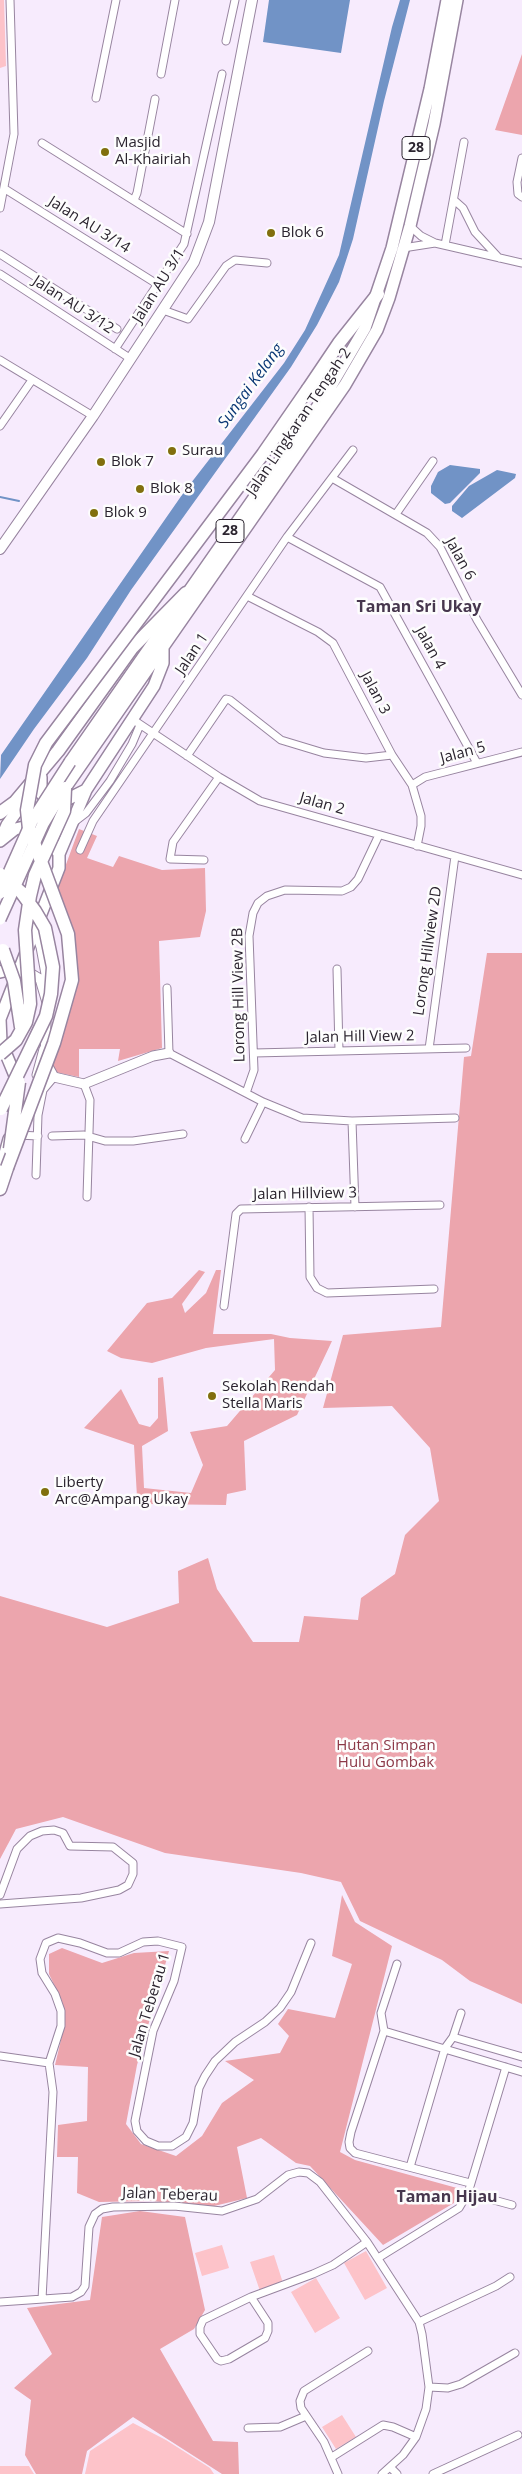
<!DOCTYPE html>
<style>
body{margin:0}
canvas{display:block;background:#f7ebfd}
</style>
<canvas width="522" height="2474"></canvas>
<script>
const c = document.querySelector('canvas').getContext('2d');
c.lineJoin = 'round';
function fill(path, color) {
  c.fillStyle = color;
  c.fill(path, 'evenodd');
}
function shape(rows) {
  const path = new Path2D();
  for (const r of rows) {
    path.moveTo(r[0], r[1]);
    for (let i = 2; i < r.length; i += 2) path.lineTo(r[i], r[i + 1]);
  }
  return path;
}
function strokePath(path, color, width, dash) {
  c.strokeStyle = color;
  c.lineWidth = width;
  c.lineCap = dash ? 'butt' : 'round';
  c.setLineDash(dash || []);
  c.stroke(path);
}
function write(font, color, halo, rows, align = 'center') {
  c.font = font + ' "Open Sans",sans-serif';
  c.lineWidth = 5;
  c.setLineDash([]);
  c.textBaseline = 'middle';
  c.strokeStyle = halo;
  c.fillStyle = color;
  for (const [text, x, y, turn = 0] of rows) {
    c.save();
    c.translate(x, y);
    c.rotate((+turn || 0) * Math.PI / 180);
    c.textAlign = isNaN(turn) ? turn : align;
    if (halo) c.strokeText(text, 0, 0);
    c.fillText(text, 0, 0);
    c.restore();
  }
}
const green = shape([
 [0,0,4,0,6,66,0,68],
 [222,2245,229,2268,202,2276,195,2253],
 [366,2251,387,2288,365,2300,344,2263],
 [274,2255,283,2283,260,2291,250,2262],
 [316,2278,340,2318,315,2333,291,2292],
 [342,2415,356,2437,336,2449,322,2427],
 [133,2423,166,2440,210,2468,214,2474,85,2474,90,2451],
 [0,2466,29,2466,34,2474,0,2474]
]);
const forest = shape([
 [522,54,522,135,495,130],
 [79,829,97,836,87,858,113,867,119,856,162,870,205,868,206,911,200,937,159,941,162,1048,118,1061,120,1049,79,1049,79,1077,55,1072,51,1060,75,972,57,889],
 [487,953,522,953,522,2004,470,1981,442,1960,360,1921,341,1882,301,1873,165,1853,63,1817,16,1829,0,1859,0,1596,107,1627,179,1603,178,1571,208,1558,217,1589,253,1642,299,1642,304,1616,358,1620,361,1598,395,1574,405,1535,439,1501,430,1448,392,1406,323,1408,343,1335,441,1327,464,1057,471,1056],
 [199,1270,205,1272,182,1304,185,1313,206,1293,216,1270,221,1270,213,1334,271,1334,290,1338,332,1341,297,1415,244,1441,246,1490,227,1494,226,1505,146,1504,137,1497,134,1445,84,1428,121,1389,139,1424,150,1427,158,1418,158,1378,163,1377,168,1431,142,1446,144,1488,191,1493,203,1465,190,1432,227,1426,275,1370,274,1339,206,1348,152,1363,121,1358,107,1351,147,1303,172,1298],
 [342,1895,355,1922,392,1946,340,2152,355,2160,457,2188,454,2203,383,2245,310,2166,296,2163,261,2138,237,2147,247,2198,210,2207,152,2201,99,2202,77,2193,78,2157,57,2157,58,2125,87,2121,88,2067,55,2065,65,2023,62,2001,49,1974,49,1954,62,1948,102,1963,134,1953,169,1951,137,2065,126,2124,141,2144,176,2156,202,2136,222,2103,254,2080,225,2061,280,2053,289,2036,278,2024,288,2009,335,2018,352,1964,332,1956],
 [140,2211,185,2217,205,2310,194,2329,160,2349,213,2441,238,2442,239,2474,222,2474,133,2417,87,2451,82,2474,36,2474,25,2455,31,2400,14,2388,52,2354,27,2308,90,2300,102,2217]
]);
const water = shape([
 [269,0,350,0,341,53,263,42],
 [400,0,410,0,384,101,353,239,339,282,317,325,291,367,131,590,87,658,34,729,0,779,1,755,184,492,284,363,305,330,339,255,392,27],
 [450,465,480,469,480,473,450,503,445,504,431,493,431,486,438,472],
 [497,470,516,474,515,478,462,518,452,511,452,506,469,486]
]);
const stream = shape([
 [0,497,19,501]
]);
const minor = shape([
 [226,41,235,0],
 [161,74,175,0],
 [96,98,116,0],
 [42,143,187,234],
 [522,158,517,182,518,194,522,197],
 [5,189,157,284],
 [134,200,137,193,155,99],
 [454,200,463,208,475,232,499,258],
 [0,208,14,134,10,0],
 [410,226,421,236,435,243,522,263],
 [445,245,464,142],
 [403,248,435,243],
 [0,254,117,329],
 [0,274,131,359],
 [163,310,188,319,226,266,235,260,267,263],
 [115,349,184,244,222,74],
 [0,360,93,416],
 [0,426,32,380],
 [332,478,427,533,440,547,477,620,522,695],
 [396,514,433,461],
 [287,537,380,587,477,763],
 [247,596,318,632,333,643,392,755,412,785,421,816,421,826,417,846],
 [132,719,219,777,260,801,522,875],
 [187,756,226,699,230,700,281,740,324,753,366,758,392,755],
 [412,785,425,777,522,752],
 [73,823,86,813,110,781,132,744,140,725],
 [80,850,93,821,287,537,353,450],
 [204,860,170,859,173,842,219,777],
 [337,969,339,1051],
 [167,988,169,1053,263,1102,302,1118,352,1121,455,1118],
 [429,1049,455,856],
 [254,1053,466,1048],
 [36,1075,43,1049],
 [84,1084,90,1100,87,1197],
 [246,1093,254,1070,249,936,253,913,258,903,267,896,285,890,342,891,351,887,358,879,379,835],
 [352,1121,355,1207],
 [18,1135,38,1136],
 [52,1136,84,1135,105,1141,133,1141,183,1134],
 [245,1139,263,1102],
 [36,1175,38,1115,43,1090,54,1077],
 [309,1207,310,1277,317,1288,327,1293,434,1289],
 [224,1306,236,1214,241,1209,440,1205],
 [0,1895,17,1849,30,1836,42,1831,54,1830,63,1833,70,1846,113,1847,133,1863,133,1874,128,1885,119,1890,81,1898,0,1904],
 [384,2031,351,2132,349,2142,350,2148,355,2153,470,2183],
 [384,2031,522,2072],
 [384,2031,381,2013,397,1964],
 [453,2037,522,2057],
 [0,2056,49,2063],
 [410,2167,445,2048,453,2037,461,2013],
 [468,2193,512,2205],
 [378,2258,459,2208,468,2193,506,2067],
 [251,2297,268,2323,268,2331,265,2338,229,2359,221,2361,217,2359,200,2334,200,2327,203,2320,251,2297,313,2274,333,2265,367,2242],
 [42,2299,53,2092,49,2063,61,2026,61,2011,55,1994,42,1973,40,1959,46,1943,58,1938,80,1943,107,1953,119,1953,143,1942,158,1941,182,1947,174,1981,153,2031,135,2121,137,2131,146,2141,158,2146,172,2146,186,2137,193,2123,199,2088,205,2076,215,2061,235,2042,265,2022,280,2008,291,1992,311,1943],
 [0,2302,72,2297,81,2292,85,2286,89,2227,95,2214,102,2209,113,2207,174,2206,222,2211,257,2199,288,2175,299,2172,308,2173,320,2182,367,2242,419,2322,422,2334,429,2387,426,2409,416,2437,403,2455,382,2474],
 [419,2322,496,2286,510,2277],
 [429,2387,448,2388,461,2384,515,2353],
 [248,2428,280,2427,306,2416],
 [332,2457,383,2425,393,2427,416,2437],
 [390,2467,397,2474],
 [338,2474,324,2442,301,2408,300,2401,304,2391,368,2351],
 [433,2474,518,2435]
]);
const tertiary = shape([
 [35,929,41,947,48,985],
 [23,969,40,979,48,1006],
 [46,1022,45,1061,54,1077,84,1084,153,1056,169,1053]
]);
const secondary = shape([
 [0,549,93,416,194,262,209,222,252,0]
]);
const trunk = shape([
 [70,762,325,396,365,328,392,248,430,89,447,0],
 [41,777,41,793,48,802,62,802,86,790],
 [65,788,345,385,377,330,389,298,410,226,434,124,457,0],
 [1,839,7,825,29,794],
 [0,841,15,829,24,827,36,828,48,834,59,854,59,868,0,1019,1,1042,18,1083],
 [59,854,86,790,154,686,163,663,163,647],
 [0,972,18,968],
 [0,1172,9,1139]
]);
const motorway = shape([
 [308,389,339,343,378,294],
 [0,813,15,802,58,751,132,648,186,593],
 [0,1189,7,1168]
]);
const trunkBridge = shape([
 [0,893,32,821,70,762],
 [0,919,43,824,65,788]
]);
const motorwayBridge = shape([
 [0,874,21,892,35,911,45,928,53,967,51,994,46,1016,1,1109],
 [3,950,14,981,21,1027],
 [0,1054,16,1040,26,1022,30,1004,25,930,30,896,35,875,64,811,65,788],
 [10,1149,19,1082],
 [7,1168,54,1043,72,980,68,934,29,829,27,810,35,765,46,743,263,454,308,389]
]);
const markers = [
 [105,152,5,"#816f0e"],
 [271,233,5,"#816f0e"],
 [172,451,5,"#816f0e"],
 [101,462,5,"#816f0e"],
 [140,489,5,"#816f0e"],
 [94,513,5,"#816f0e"],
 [212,1396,5,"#816f0e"],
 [45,1492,5,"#816f0e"]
];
const shields = [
 [416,148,28],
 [230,531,28]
];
const shieldNames = [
 ["28",416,148],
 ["28",230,531]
];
const poiNames = [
 ["Masjid",115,143],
 ["Al-Khairiah",115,160],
 ["Blok 6",281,233],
 ["Surau",182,451],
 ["Blok 7",111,462],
 ["Blok 8",150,489],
 ["Blok 9",104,513],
 ["Sekolah Rendah",222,1387],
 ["Stella Maris",222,1404],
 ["Liberty",55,1483],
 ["Arc@Ampang Ukay",55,1500]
];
const streetNames = [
 ["Jalan AU 3/14",89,225,32],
 ["Jalan AU 3/1",159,286,-58],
 ["Jalan AU 3/12",73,305,33],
 ["Jalan Lingkaran Tengah 2",299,422,-56],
 ["Jalan 6",460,559,61],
 ["Jalan 4",430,648,61],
 ["Jalan 1",192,654,-56],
 ["Jalan 3",375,693,62],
 ["Jalan 5",463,753,-15],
 ["Jalan 2",322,804,16],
 ["Lorong Hillview 2D",428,951,-82],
 ["Lorong Hill View 2B",239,995,-91],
 ["Jalan Hill View 2",360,1037,-1],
 ["Jalan Hillview 3",305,1194,-1],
 ["Jalan Teberau 1",150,2005,-73],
 ["Jalan Teberau",170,2195,2]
];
const parkNames = [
 ["Hutan Simpan",386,1746],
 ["Hulu Gombak",386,1763]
];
const waterNames = [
 ["Sungai Kelang",251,386,-54]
];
const neighbourhoodNames = [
 ["Taman Sri Ukay",419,607],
 ["Taman Hijau",447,2197]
];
fill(green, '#fdc3c9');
fill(forest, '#eca5ad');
fill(water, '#7193c6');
strokePath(stream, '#7193c6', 2);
strokePath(minor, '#9885a0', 9);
strokePath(tertiary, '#9885a0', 11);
strokePath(secondary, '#9885a0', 12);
strokePath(trunk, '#9885a0', 14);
strokePath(motorway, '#9885a0', 15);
strokePath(minor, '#fff', 7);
strokePath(tertiary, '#fff', 9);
strokePath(secondary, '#fff', 10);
strokePath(trunk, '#fff', 11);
strokePath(motorway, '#fff', 12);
strokePath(trunkBridge, '#9885a0', 14, []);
strokePath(motorwayBridge, '#9885a0', 15, []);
strokePath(trunkBridge, '#fff', 11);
strokePath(motorwayBridge, '#fff', 12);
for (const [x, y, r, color] of markers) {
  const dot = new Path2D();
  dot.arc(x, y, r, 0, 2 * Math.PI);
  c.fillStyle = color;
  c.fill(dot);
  strokePath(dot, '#fdfdfd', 2);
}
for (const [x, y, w] of shields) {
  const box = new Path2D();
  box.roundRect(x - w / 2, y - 11.5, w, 23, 4);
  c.fillStyle = '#fdfdfd';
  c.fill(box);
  strokePath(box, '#2b242f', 1);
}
write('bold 14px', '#2b242f', null, shieldNames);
write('15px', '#2b242f', '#fdfdfd', poiNames, 'left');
write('15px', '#2b242f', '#fdfdfd', streetNames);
write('15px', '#8c3847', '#fdfdfd', parkNames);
write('italic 16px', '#0a3875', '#fdfdfd', waterNames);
write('bold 16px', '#47374e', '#fdfdfd', neighbourhoodNames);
</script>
